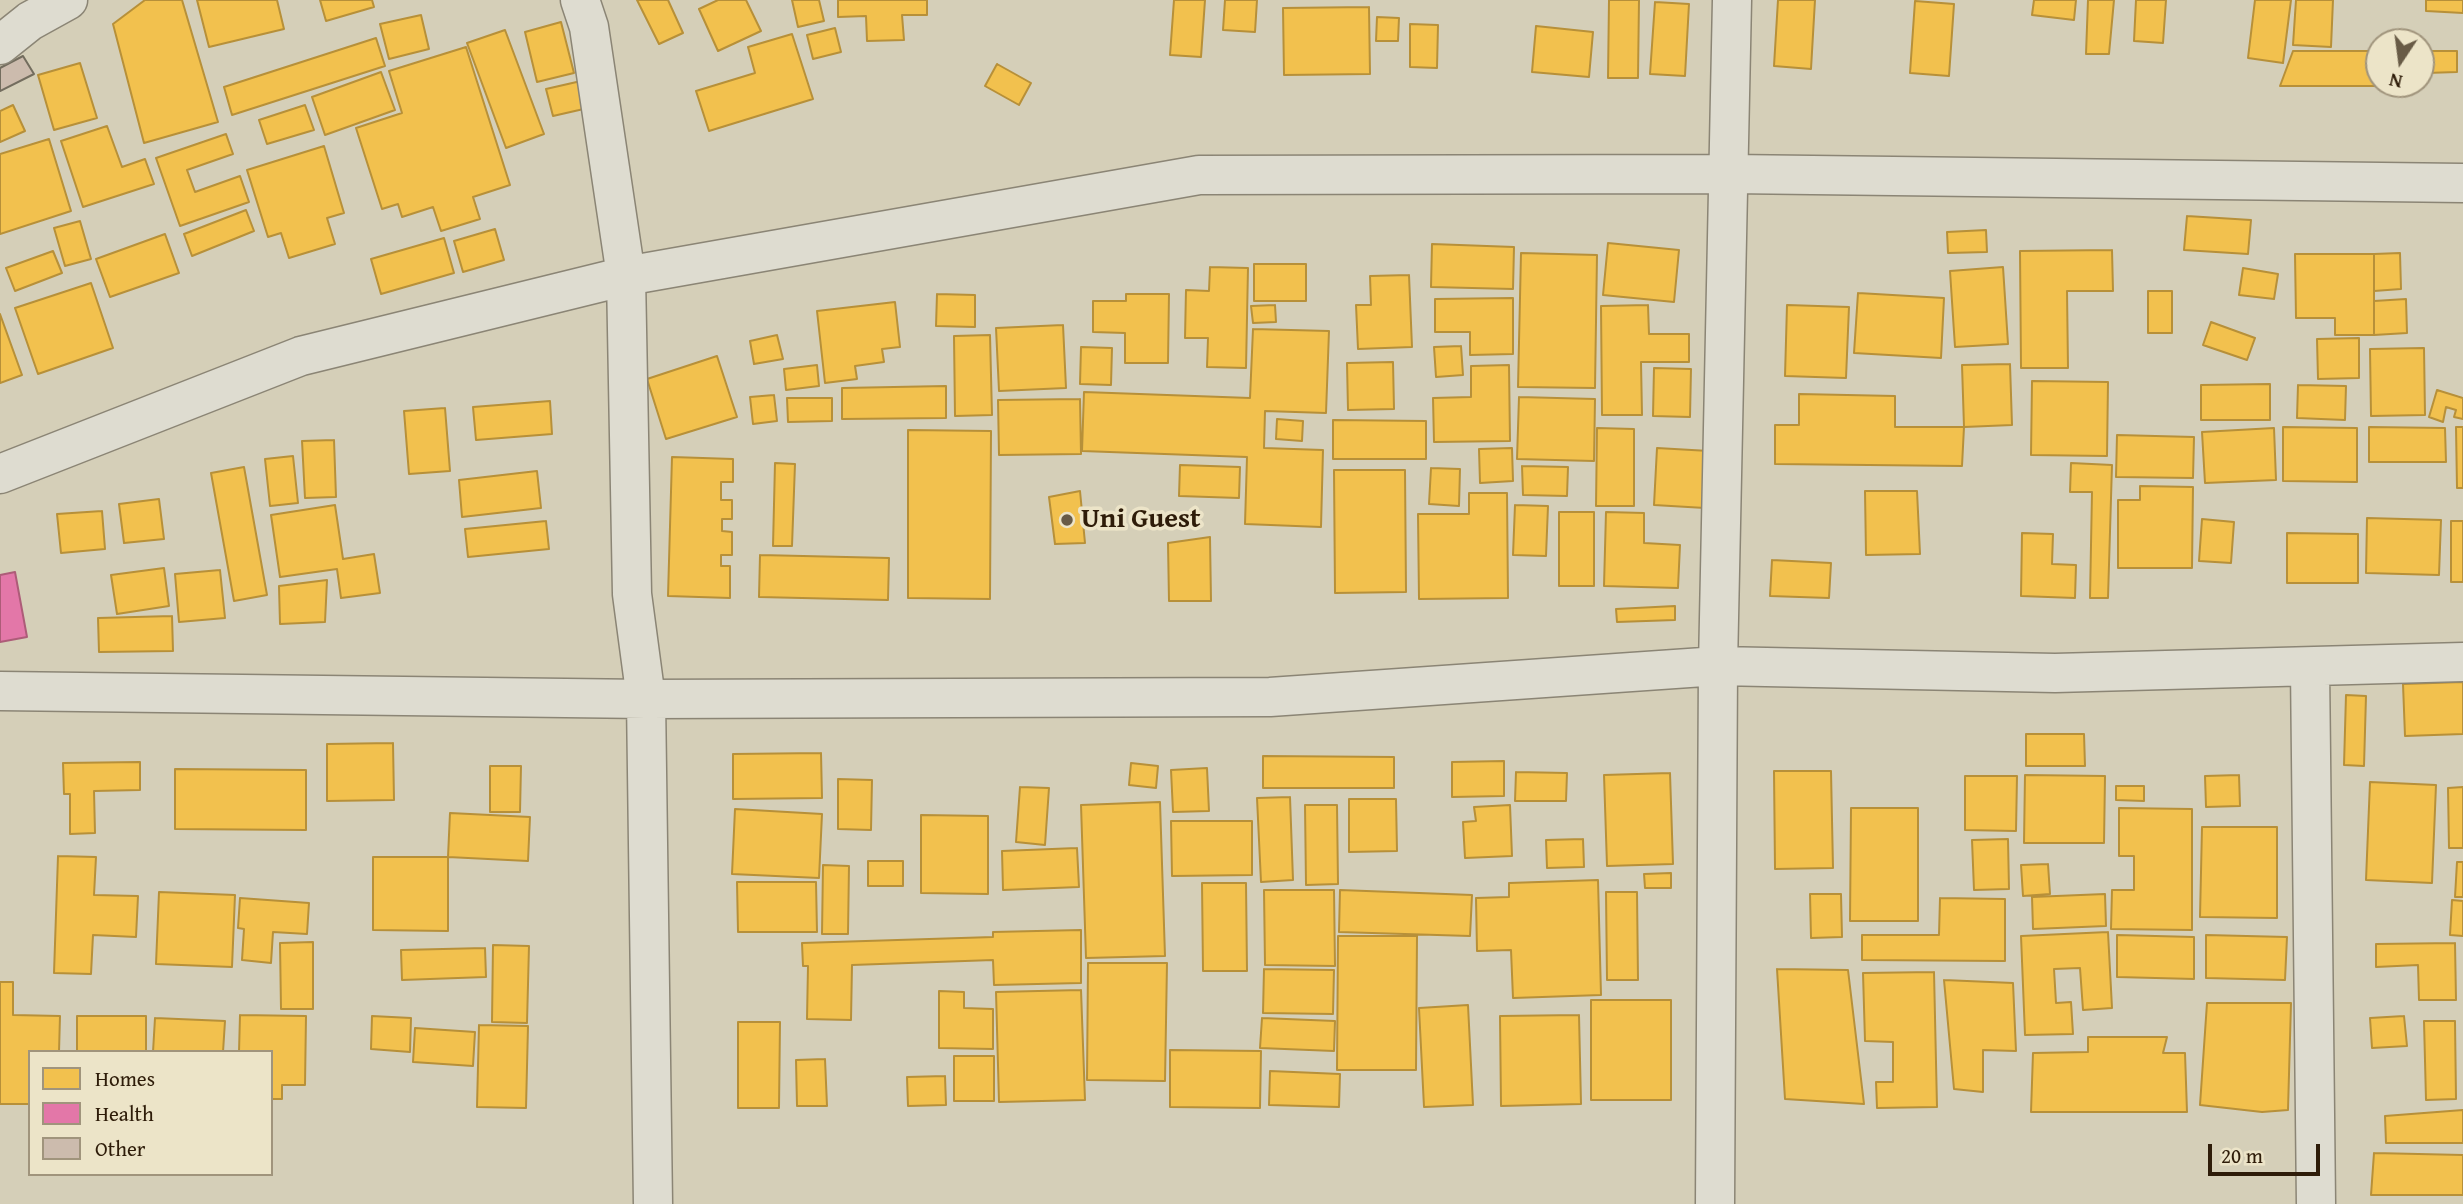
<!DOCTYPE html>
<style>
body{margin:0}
#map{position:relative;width:2463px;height:1204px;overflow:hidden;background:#d5cfb8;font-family:"Gentium Book Plus",serif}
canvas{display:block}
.legend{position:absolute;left:28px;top:1050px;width:245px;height:126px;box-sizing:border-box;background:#ece4c8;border:2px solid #a0947c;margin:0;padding:9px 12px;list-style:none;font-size:21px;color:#2e1c09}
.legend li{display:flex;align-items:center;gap:14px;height:35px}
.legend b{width:35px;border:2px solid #a0947c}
.north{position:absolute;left:2365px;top:28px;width:70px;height:70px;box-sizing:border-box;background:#ece4c8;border:2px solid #a0947c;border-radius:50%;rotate:193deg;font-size:19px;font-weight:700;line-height:28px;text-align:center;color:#2e1c09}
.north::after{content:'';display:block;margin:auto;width:24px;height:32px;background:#685b46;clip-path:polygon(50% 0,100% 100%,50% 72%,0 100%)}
.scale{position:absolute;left:2208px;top:1144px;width:112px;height:32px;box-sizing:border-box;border:4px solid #2e1c09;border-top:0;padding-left:9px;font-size:21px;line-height:24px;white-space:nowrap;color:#2e1c09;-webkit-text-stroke:5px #ece4c8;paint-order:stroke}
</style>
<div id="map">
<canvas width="2463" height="1204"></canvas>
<ul class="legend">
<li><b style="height:19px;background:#f2c14e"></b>Homes</li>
<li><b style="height:19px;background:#e377a8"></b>Health</li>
<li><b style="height:19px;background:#ccbbad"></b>Other</li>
</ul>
<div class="north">N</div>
<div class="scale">20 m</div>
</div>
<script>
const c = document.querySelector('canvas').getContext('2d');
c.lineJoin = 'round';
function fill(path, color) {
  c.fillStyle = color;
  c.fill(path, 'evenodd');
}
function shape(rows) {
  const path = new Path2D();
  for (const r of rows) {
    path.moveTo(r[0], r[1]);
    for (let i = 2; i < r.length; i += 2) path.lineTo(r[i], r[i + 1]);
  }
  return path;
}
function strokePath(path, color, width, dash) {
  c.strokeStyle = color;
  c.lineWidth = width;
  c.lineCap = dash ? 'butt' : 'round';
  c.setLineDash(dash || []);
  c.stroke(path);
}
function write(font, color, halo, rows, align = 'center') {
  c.font = font + ' "Gentium Book Plus",serif';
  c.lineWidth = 7;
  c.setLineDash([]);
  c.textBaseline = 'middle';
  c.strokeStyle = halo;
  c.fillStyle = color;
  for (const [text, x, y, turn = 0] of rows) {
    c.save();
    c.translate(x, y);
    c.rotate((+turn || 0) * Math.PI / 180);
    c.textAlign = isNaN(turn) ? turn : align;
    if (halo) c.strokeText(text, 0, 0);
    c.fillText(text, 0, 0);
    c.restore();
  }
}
const homes = shape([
 [145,0,182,0,218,122,144,143,113,24,145,0],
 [197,0,277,0,284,29,209,47,197,0],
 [320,0,372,0,374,7,326,21,320,0],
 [637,0,668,0,683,33,659,44,637,0],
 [718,0,746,0,761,31,718,51,699,9,718,0],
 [792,0,819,0,824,21,798,27,792,0],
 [838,0,927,0,927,15,902,15,904,40,867,41,866,16,838,17,838,0],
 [1174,0,1205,0,1201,57,1170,55,1174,0],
 [1225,0,1257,0,1255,32,1223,30,1225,0],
 [1609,0,1639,0,1638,78,1608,78,1609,0],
 [1778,0,1815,0,1811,69,1774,66,1778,0],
 [2034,0,2076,0,2074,20,2032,15,2034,0],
 [2088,0,2114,0,2109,54,2086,54,2088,0],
 [2136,0,2166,0,2163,43,2134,41,2136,0],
 [2255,0,2291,0,2283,63,2248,58,2255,0],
 [2296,0,2333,0,2331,47,2293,45,2296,0],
 [2426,0,2463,0,2463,13,2426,11,2426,0],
 [1915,1,1954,4,1949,76,1910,73,1915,1],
 [1655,2,1689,4,1685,76,1650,74,1655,2],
 [1369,7,1370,74,1284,75,1283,8,1369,7],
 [421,15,429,49,389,59,380,24,421,15],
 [1377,17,1399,18,1398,41,1376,41,1377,17],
 [561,22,574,73,537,82,525,32,561,22],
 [1410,24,1438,25,1437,68,1410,67,1410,24],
 [1536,26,1593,32,1589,77,1532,72,1536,26],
 [835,28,841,52,813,59,807,35,835,28],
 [505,30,544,134,506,148,467,43,505,30],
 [792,34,813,99,709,131,696,91,755,73,748,47,792,34],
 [376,38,385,66,232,115,224,87,376,38],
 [466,47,510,185,473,197,480,219,441,231,433,207,402,217,398,204,382,209,356,128,402,113,389,71,466,47],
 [2293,51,2379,51,2379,84,2418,86,2280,86,2293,51],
 [2425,51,2457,51,2457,72,2426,73,2425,51],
 [80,63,97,118,54,130,38,75,80,63],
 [997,64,1031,83,1019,105,985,86,997,64],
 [381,72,395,110,325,135,312,97,381,72],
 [581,81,588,108,553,116,546,89,581,81],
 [13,105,25,131,0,142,0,111,13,105],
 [305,105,314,130,267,144,259,120,305,105],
 [107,126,122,167,145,159,154,184,83,207,61,141,107,126],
 [226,134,233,154,187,170,195,192,240,176,249,202,180,226,156,158,226,134],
 [49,139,71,211,0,234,0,154,49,139],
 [324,146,344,213,327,218,335,244,289,258,281,233,268,237,247,170,324,146],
 [246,210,254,231,192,256,184,234,246,210],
 [2187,216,2251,220,2248,254,2184,250,2187,216],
 [80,221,91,259,65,266,54,228,80,221],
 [495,229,504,260,463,272,454,241,495,229],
 [1986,230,1987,252,1948,253,1947,232,1986,230],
 [165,234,179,273,110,297,96,259,165,234],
 [444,238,454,273,381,294,371,259,444,238],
 [1608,243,1679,250,1674,302,1603,295,1608,243],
 [1432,244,1514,247,1513,289,1431,287,1432,244],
 [2112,250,2113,291,2067,291,2068,368,2021,368,2020,251,2112,250],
 [53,251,62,273,15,291,6,268,53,251],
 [1521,253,1597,255,1595,388,1518,387,1521,253],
 [2400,253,2401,289,2374,291,2374,254,2400,253],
 [2295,254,2374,254,2374,335,2335,335,2335,318,2296,318,2295,254],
 [1254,264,1306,264,1306,301,1254,301,1254,264],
 [1210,267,1248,268,1246,368,1207,367,1208,338,1185,338,1186,290,1209,291,1210,267],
 [2003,267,2008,344,1955,347,1950,271,2003,267],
 [2243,268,2278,274,2274,299,2239,295,2243,268],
 [1409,275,1412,347,1358,349,1356,305,1371,305,1370,276,1409,275],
 [91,283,113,348,38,374,15,308,91,283],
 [2148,291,2172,291,2172,333,2148,333,2148,291],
 [1858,293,1944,298,1941,358,1854,353,1858,293],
 [937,294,975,295,975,327,936,326,937,294],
 [1126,294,1169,294,1168,363,1125,363,1125,333,1093,332,1093,301,1126,301,1126,294],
 [1513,298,1513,354,1470,355,1470,332,1435,332,1435,299,1513,298],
 [2406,299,2407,333,2374,335,2374,301,2406,299],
 [895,302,900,347,882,349,884,362,855,366,857,379,825,383,817,311,895,302],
 [1275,305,1276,322,1253,323,1251,306,1275,305],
 [1648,305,1649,334,1689,334,1689,362,1641,362,1642,415,1602,415,1601,306,1648,305],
 [1787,305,1849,307,1846,378,1785,376,1787,305],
 [0,314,22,375,0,383,0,314],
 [2211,322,2255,338,2247,360,2203,345,2211,322],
 [1063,325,1066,388,999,391,996,328,1063,325],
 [1253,329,1329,331,1326,413,1265,411,1264,448,1323,450,1321,527,1245,524,1247,457,1082,451,1084,392,1250,398,1253,329],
 [777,335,783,359,754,364,750,341,777,335],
 [990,335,992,415,955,416,954,336,990,335],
 [2359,338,2359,378,2318,379,2317,339,2359,338],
 [1461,346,1463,375,1436,377,1434,347,1461,346],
 [1081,347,1112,348,1111,385,1080,384,1081,347],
 [2424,348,2425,415,2371,416,2370,349,2424,348],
 [717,356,737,417,666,439,647,379,717,356],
 [1393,362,1394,409,1348,410,1347,363,1393,362],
 [2010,364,2012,425,1964,427,1962,365,2010,364],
 [817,365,819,386,786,390,784,369,817,365],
 [1509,365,1510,441,1434,442,1433,398,1471,397,1471,366,1509,365],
 [1654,368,1691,369,1690,417,1653,416,1654,368],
 [2032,381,2108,382,2107,456,2031,455,2032,381],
 [2270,384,2270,420,2201,420,2201,385,2270,384],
 [2298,385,2346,386,2345,420,2297,418,2298,385],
 [946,386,946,418,842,419,842,388,946,386],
 [2437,390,2463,398,2463,419,2454,417,2456,410,2446,407,2443,422,2429,417,2437,390],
 [1799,394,1895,396,1895,427,1964,427,1962,466,1775,464,1775,425,1799,425,1799,394],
 [774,395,777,421,753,424,750,397,774,395],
 [1519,397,1595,399,1594,461,1517,459,1519,397],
 [787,398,832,398,832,421,788,422,787,398],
 [1080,399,1081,454,999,455,998,400,1080,399],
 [550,401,552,434,476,440,473,407,550,401],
 [445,408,450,471,409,474,404,411,445,408],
 [1277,419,1303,421,1302,441,1276,439,1277,419],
 [1333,420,1426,421,1426,459,1333,459,1333,420],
 [2283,427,2357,428,2357,482,2283,481,2283,427],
 [2369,427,2445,428,2446,462,2369,462,2369,427],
 [2456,427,2463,427,2463,488,2457,488,2456,427],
 [1597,428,1634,429,1634,506,1596,506,1597,428],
 [2274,428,2276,480,2205,483,2202,432,2274,428],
 [908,430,991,431,990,599,908,598,908,430],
 [2117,435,2194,437,2193,478,2116,477,2117,435],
 [334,440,336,497,305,498,302,441,334,440],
 [1512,448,1513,481,1480,483,1479,449,1512,448],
 [1657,448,1709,451,1705,508,1654,505,1657,448],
 [293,456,298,503,270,506,265,459,293,456],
 [672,457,733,459,733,482,721,482,721,500,732,500,732,519,722,519,722,531,732,532,732,555,721,555,721,566,730,566,730,598,668,596,672,457],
 [775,463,795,464,792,546,773,546,775,463],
 [2071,463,2112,465,2108,598,2090,598,2092,492,2070,492,2071,463],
 [1180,465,1240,467,1239,498,1179,496,1180,465],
 [1522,466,1568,467,1567,496,1523,495,1522,466],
 [244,467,267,595,234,601,211,473,244,467],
 [1431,468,1460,469,1459,506,1429,504,1431,468],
 [1334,470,1405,470,1406,592,1335,593,1334,470],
 [537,471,541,508,462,517,459,480,537,471],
 [2140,486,2193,487,2192,568,2118,568,2118,500,2140,500,2140,486],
 [1080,491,1085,543,1055,544,1049,497,1080,491],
 [1865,491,1917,491,1920,554,1866,555,1865,491],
 [1469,493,1507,493,1508,598,1419,599,1418,514,1469,514,1469,493],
 [159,499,164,539,124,543,119,504,159,499],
 [335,505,343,559,374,554,380,593,341,598,337,569,280,577,271,515,335,505],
 [1515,505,1548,506,1546,556,1513,555,1515,505],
 [102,511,105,549,61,553,57,514,102,511],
 [1559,512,1594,512,1594,586,1559,586,1559,512],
 [1606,512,1644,513,1644,543,1680,545,1678,588,1604,586,1606,512],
 [2367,518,2441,520,2439,575,2366,573,2367,518],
 [2202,519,2234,522,2231,563,2199,561,2202,519],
 [546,521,549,549,468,557,465,529,546,521],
 [2451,521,2463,521,2463,582,2451,582,2451,521],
 [2022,533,2053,534,2052,564,2076,565,2075,598,2021,596,2022,533],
 [2287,533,2358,534,2358,583,2287,583,2287,533],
 [1210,537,1211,601,1169,601,1168,543,1210,537],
 [760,555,889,558,888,600,759,597,760,555],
 [1772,560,1831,563,1829,598,1770,596,1772,560],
 [164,568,169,606,117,614,111,575,164,568],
 [220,570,225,618,179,622,175,574,220,570],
 [327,580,325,622,280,624,279,586,327,580],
 [1675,606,1675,620,1617,622,1616,609,1675,606],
 [172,616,173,651,99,652,98,618,172,616],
 [2463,682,2463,734,2405,736,2403,684,2463,682],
 [2346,695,2366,696,2364,766,2344,765,2346,695],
 [2026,734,2084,734,2085,766,2026,766,2026,734],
 [393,743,394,800,327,801,327,744,393,743],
 [821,753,822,798,733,799,733,754,821,753],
 [1263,756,1394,757,1394,788,1263,788,1263,756],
 [1504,761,1504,796,1452,797,1452,762,1504,761],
 [140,762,140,790,94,791,95,833,70,834,70,794,64,794,63,763,140,762],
 [1131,763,1158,766,1156,788,1129,785,1131,763],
 [490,766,521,766,520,812,490,812,490,766],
 [1207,768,1209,811,1173,812,1171,770,1207,768],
 [175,769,306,770,306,830,175,829,175,769],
 [1774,771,1831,771,1833,868,1775,869,1774,771],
 [1516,772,1567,773,1566,801,1515,801,1516,772],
 [1670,773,1673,864,1607,866,1604,775,1670,773],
 [2025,775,2105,776,2104,843,2024,843,2025,775],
 [2239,775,2240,806,2206,807,2205,776,2239,775],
 [1965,776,2017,776,2016,831,1965,830,1965,776],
 [838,779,872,780,871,830,838,829,838,779],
 [2370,782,2436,785,2432,883,2366,880,2370,782],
 [2116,786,2144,786,2144,801,2116,800,2116,786],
 [1020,787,1049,788,1045,845,1016,842,1020,787],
 [2463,787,2463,848,2449,848,2448,788,2463,787],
 [1290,797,1293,880,1261,882,1257,798,1290,797],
 [1349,799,1396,799,1397,851,1349,852,1349,799],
 [1160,802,1165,956,1086,958,1081,805,1160,802],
 [1305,805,1337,805,1338,884,1306,885,1305,805],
 [1510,805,1512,856,1465,858,1463,822,1476,821,1474,807,1510,805],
 [1851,808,1918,808,1918,921,1850,921,1851,808],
 [2119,808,2192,809,2192,930,2111,929,2112,890,2134,890,2134,856,2119,856,2119,808],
 [735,809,822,814,819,878,732,874,735,809],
 [450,813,530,817,528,861,448,857,450,813],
 [921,815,988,816,988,894,921,893,921,815],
 [1171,821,1252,821,1252,875,1172,876,1171,821],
 [2202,827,2277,827,2277,918,2200,917,2202,827],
 [1583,839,1584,867,1547,868,1546,840,1583,839],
 [2008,839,2009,889,1974,890,1972,840,2008,839],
 [1077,848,1079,887,1003,890,1002,851,1077,848],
 [58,856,96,857,94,895,138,896,136,937,93,935,91,974,54,973,58,856],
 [373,857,448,857,448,931,373,930,373,857],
 [868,861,903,861,903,886,868,886,868,861],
 [2457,862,2463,862,2463,897,2455,897,2457,862],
 [2048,864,2050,894,2023,896,2021,865,2048,864],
 [823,865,849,866,848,934,822,934,823,865],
 [1671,873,1671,888,1645,888,1644,874,1671,873],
 [1598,880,1601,995,1513,998,1511,950,1477,951,1476,898,1509,897,1509,883,1598,880],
 [737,882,816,882,817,932,738,932,737,882],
 [1202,883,1246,883,1247,971,1203,971,1202,883],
 [1264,890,1334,890,1335,966,1265,965,1264,890],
 [1340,890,1472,895,1470,936,1339,932,1340,890],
 [159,892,235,895,232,967,156,964,159,892],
 [1606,892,1637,892,1638,980,1607,980,1606,892],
 [1810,894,1841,894,1842,937,1811,938,1810,894],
 [2105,894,2106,926,2033,929,2032,897,2105,894],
 [240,898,309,903,307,934,273,932,271,963,242,960,244,929,238,928,240,898],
 [1940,898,2005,899,2005,961,1862,960,1862,935,1939,935,1940,898],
 [2452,900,2463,901,2463,936,2450,935,2452,900],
 [1081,930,1081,983,994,985,993,960,852,965,851,1020,807,1019,808,966,803,966,802,943,993,937,993,932,1081,930],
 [2108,932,2112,1008,2083,1010,2080,968,2054,969,2056,1003,2071,1002,2073,1034,2025,1035,2021,936,2108,932],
 [2117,935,2194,937,2194,979,2117,977,2117,935],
 [2206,935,2287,937,2285,980,2206,978,2206,935],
 [1338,936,1417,936,1416,1070,1337,1070,1338,936],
 [313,942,313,1009,281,1009,280,943,313,942],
 [2455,943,2456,1000,2419,1000,2418,965,2376,967,2376,944,2455,943],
 [493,945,529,946,527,1023,492,1022,493,945],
 [485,948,486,977,402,980,401,950,485,948],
 [1088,963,1167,963,1165,1081,1087,1080,1088,963],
 [1264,969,1334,970,1333,1014,1263,1013,1264,969],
 [1777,969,1848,970,1864,1104,1785,1099,1777,969],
 [1934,972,1937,1107,1877,1108,1876,1082,1893,1082,1893,1042,1865,1041,1863,973,1934,972],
 [1944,980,2013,983,2016,1051,1983,1050,1983,1092,1954,1089,1944,980],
 [0,982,13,982,13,1015,60,1016,59,1052,30,1052,30,1104,0,1104,0,982],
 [1081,990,1085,1100,999,1102,996,992,1081,990],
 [939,991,964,992,964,1008,993,1009,993,1049,939,1048,939,991],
 [1591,1000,1671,1000,1671,1100,1591,1100,1591,1000],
 [2207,1003,2291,1003,2288,1110,2262,1112,2200,1105,2207,1003],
 [1468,1005,1473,1105,1424,1107,1419,1008,1468,1005],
 [240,1015,306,1016,305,1085,282,1085,282,1099,271,1099,271,1052,239,1052,240,1015],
 [1579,1015,1581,1104,1501,1106,1500,1016,1579,1015],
 [77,1016,146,1016,146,1052,77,1052,77,1016],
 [372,1016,411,1018,410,1052,371,1049,372,1016],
 [2404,1016,2407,1046,2372,1048,2370,1018,2404,1016],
 [155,1018,225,1021,223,1052,153,1052,155,1018],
 [1262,1018,1335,1021,1334,1051,1260,1048,1262,1018],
 [2424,1021,2455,1021,2456,1099,2426,1100,2424,1021],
 [738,1022,780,1022,779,1108,738,1108,738,1022],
 [479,1025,528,1026,526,1108,477,1107,479,1025],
 [415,1028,475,1032,473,1066,413,1062,415,1028],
 [2088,1037,2167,1037,2163,1053,2185,1053,2187,1112,2031,1112,2033,1053,2088,1052,2088,1037],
 [1170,1050,1261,1051,1260,1108,1170,1107,1170,1050],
 [954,1056,994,1056,994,1101,954,1101,954,1056],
 [825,1059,827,1106,797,1106,796,1060,825,1059],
 [1270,1071,1340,1074,1339,1107,1269,1105,1270,1071],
 [945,1076,946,1105,908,1106,907,1077,945,1076],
 [2463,1110,2463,1143,2386,1143,2385,1116,2463,1110],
 [2374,1153,2463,1155,2463,1195,2371,1195,2374,1153]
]);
const health = shape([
 [15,572,27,637,0,642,0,575,15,572]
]);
const building = shape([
 [23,56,34,74,0,91,0,68,23,56]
]);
const minor = shape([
 [580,0,589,27,626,276,632,594,646,699,653,1204],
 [0,45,30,21,68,0],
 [0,474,301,356,626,276,1199,175,1731,174,2463,183],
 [2310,667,2316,1204],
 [0,691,646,699,1270,697,1718,666,2055,673,2463,662],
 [1715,1204,1718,666,1732,0]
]);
const markers = [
 [1067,520,7,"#685b46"]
];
const poiNames = [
 ["Uni Guest",1081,520]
];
fill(homes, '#f2c14e');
strokePath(homes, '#b79039', 2);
fill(health, '#e377a8');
strokePath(health, '#ad5c78', 2);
fill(building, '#ccbbad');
strokePath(building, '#736d5e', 2);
strokePath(minor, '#8b8575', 41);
strokePath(minor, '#dedcd0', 38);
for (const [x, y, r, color] of markers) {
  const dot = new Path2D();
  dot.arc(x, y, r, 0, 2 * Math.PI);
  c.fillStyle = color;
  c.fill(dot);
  strokePath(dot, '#ece4c8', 2.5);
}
write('bold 28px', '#2e1c09', '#ece4c8', poiNames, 'left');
</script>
